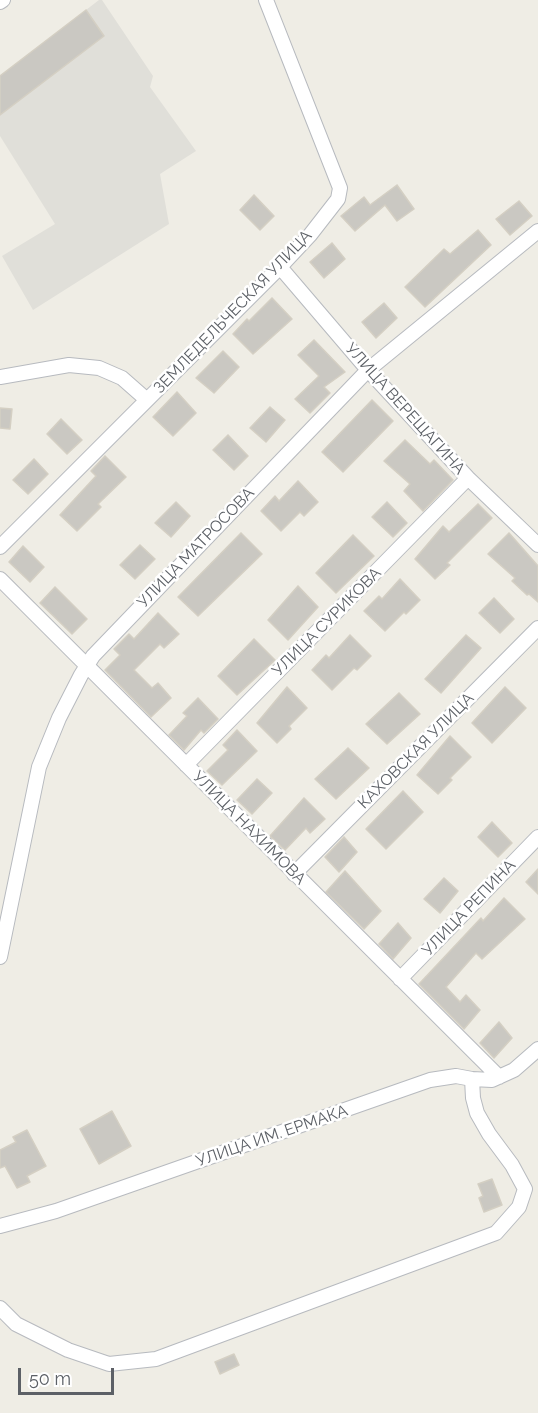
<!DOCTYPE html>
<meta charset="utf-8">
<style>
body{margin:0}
#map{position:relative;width:538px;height:1413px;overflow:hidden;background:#efede5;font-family:Raleway,sans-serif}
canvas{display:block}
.scale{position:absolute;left:18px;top:1368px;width:96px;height:27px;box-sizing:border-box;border:3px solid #5c6066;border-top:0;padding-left:8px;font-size:18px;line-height:21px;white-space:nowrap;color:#5c6066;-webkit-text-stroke:4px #fff;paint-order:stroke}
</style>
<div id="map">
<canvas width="538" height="1413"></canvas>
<div class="scale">50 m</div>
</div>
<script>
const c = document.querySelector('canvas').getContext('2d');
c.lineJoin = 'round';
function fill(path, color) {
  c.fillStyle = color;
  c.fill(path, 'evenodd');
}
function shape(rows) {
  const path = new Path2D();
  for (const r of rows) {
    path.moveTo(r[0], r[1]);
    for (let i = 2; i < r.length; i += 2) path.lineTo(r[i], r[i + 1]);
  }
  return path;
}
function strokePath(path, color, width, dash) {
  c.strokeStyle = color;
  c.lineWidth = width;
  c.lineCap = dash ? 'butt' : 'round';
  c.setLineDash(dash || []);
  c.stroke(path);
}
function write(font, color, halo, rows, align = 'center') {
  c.font = font + ' Raleway,sans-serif';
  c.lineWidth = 5;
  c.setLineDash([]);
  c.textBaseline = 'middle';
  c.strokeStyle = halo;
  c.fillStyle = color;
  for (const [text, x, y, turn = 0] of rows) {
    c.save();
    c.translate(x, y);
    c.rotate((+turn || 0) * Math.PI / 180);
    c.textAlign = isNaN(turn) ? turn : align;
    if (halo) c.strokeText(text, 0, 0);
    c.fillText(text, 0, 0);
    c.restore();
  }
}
const industrial = shape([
 [99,0,102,0,153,76,150,87,196,151,160,174,169,224,33,310,2,256,55,224,0,136,0,76]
]);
const building = shape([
 [86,10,104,36,0,115,0,76,86,10],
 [397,185,414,209,397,221,385,205,355,231,341,216,364,197,370,205,397,185],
 [254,195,274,216,260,230,240,210,254,195],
 [519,201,532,216,510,235,496,219,519,201],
 [478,230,491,245,425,307,405,287,444,249,450,254,478,230],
 [332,243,345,259,324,278,310,262,332,243],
 [272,298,292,319,253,354,233,334,247,319,249,321,272,298],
 [384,303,397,318,376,338,362,322,384,303],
 [314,340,345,372,324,387,330,393,310,413,295,399,319,376,298,355,314,340],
 [223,351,239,367,214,393,196,378,223,351],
 [177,392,196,413,173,436,153,417,177,392],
 [372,400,393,421,343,472,322,452,372,400],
 [270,407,285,420,266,442,250,428,270,407],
 [0,408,12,409,10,429,0,428,0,408],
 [61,419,82,440,67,454,47,434,61,419],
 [228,435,248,456,234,470,213,450,228,435],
 [405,440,430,464,434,460,453,480,423,511,404,491,410,484,384,461,405,440],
 [105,456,126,477,98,504,101,507,77,531,60,515,96,476,91,471,105,456],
 [34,459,48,474,28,494,13,480,34,459],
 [298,481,318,502,304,516,300,512,281,531,261,511,275,496,279,501,298,481],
 [176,502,190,516,171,537,155,523,176,502],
 [387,502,407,523,393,537,372,517,387,502],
 [478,504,492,518,447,563,450,565,435,579,415,559,443,526,449,532,478,504],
 [241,533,262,554,198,616,178,597,241,533],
 [509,533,538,566,538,602,529,594,527,595,512,581,515,578,488,554,509,533],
 [353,535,374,556,336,593,316,573,353,535],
 [140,545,155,559,135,579,120,565,140,545],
 [23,546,44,567,30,582,9,562,23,546],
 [400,579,420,600,406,614,404,612,385,631,364,611,379,596,382,599,400,579],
 [298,586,318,607,288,640,268,620,298,586],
 [55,587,87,619,72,634,40,603,55,587],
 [494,598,514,619,500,633,479,613,494,598],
 [158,613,179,634,164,648,160,644,134,670,152,688,158,683,171,698,151,717,105,670,120,655,114,649,129,634,134,639,158,613],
 [350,635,371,656,357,670,354,668,332,690,312,670,326,655,329,658,350,635],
 [466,635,481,648,441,693,425,679,466,635],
 [254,639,275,660,237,695,218,676,254,639],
 [287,687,307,708,289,726,291,729,277,743,257,723,287,687],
 [505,687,526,708,492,743,472,723,505,687],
 [399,693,420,714,387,744,366,724,399,693],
 [198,698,218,719,204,733,201,730,184,750,169,735,187,716,183,713,198,698],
 [237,730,257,751,222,785,207,771,228,750,223,745,237,730],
 [450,736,471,757,450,778,452,780,438,794,417,775,450,736],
 [348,748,369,768,336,799,315,779,348,748],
 [257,779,272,793,252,814,237,800,257,779],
 [403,791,423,812,386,849,366,829,403,791],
 [304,798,325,819,310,833,306,828,285,850,270,836,304,798],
 [492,822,512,843,498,857,478,837,492,822],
 [344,837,357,852,339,872,325,857,344,837],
 [538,869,538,894,526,882,538,869],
 [345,871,381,911,364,929,326,892,345,871],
 [444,878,458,891,440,913,424,899,444,878],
 [504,898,525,919,482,959,476,953,446,987,460,1002,466,995,480,1010,464,1029,419,984,481,918,483,921,504,898],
 [398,923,411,938,393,959,379,944,398,923],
 [499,1022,512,1038,494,1058,480,1043,499,1022],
 [112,1111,131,1146,99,1164,80,1129,112,1111],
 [27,1130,46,1166,27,1176,30,1182,17,1188,5,1166,0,1168,0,1150,16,1142,13,1137,27,1130],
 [492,1179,502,1205,484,1212,479,1198,483,1196,478,1184,492,1179],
 [234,1354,239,1365,220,1374,215,1362,234,1354]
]);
const minor = shape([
 [0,2,3,0],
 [280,267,368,370,468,478,538,545],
 [0,377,69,365,99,368,122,378,147,400],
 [0,547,280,267,310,235,338,199,340,188,266,0],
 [0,579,499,1077],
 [186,765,468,478],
 [294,874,538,628],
 [0,957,39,767,59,718,81,675,93,656,368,370,538,231],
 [400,979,538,837],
 [0,1226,56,1211,430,1080,456,1076,472,1079,492,1080,514,1070,538,1049],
 [0,1308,16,1324,68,1350,109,1364,156,1359,496,1233,519,1207,525,1189,512,1165,489,1134,477,1113,473,1098,472,1079]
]);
const streetNames = [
 ["ЗЕМЛЕДЕЛЬЧЕСКАЯ УЛИЦА",233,312,-46],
 ["УЛИЦА ВЕРЕЩАГИНА",405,409,48],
 ["УЛИЦА МАТРОСОВА",196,548,-46],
 ["УЛИЦА СУРИКОВА",327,622,-45],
 ["КАХОВСКАЯ УЛИЦА",416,751,-45],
 ["УЛИЦА НАХИМОВА",249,828,45],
 ["УЛИЦА РЕПИНА",469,908,-46],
 ["УЛИЦА ИМ. ЕРМАКА",272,1136,-19]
];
fill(industrial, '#e0dfd9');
fill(building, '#cac8c2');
strokePath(building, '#d4cfc3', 1.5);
strokePath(minor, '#b7babf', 16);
strokePath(minor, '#fff', 14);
write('16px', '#5c6066', '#fff', streetNames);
</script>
